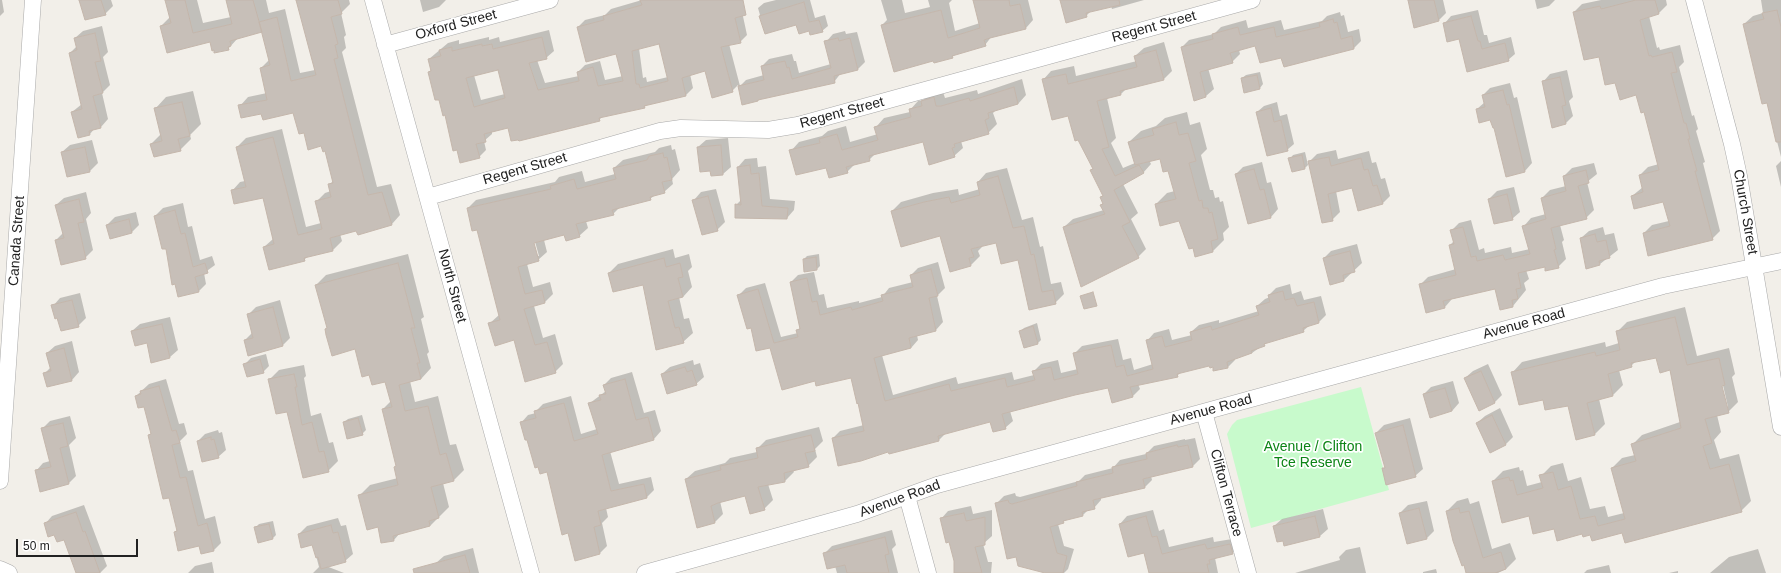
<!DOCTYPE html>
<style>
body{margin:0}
#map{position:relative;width:1781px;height:573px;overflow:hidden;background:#f2efe9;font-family:Helvetica,sans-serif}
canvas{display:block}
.scale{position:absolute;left:16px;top:539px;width:122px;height:18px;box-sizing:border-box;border:2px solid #222;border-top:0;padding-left:5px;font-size:12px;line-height:14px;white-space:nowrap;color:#222;-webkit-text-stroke:3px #fff;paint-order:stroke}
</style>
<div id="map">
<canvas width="1781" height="573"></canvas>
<div class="scale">50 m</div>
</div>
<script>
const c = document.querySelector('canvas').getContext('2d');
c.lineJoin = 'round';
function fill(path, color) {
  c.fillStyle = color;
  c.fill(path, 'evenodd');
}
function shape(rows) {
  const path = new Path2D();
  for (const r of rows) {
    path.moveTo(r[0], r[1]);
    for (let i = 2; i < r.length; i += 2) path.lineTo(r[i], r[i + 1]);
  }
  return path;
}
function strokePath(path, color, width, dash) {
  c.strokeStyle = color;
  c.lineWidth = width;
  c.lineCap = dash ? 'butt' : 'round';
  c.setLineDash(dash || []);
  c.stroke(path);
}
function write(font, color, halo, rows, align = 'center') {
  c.font = font + ' Helvetica,sans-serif';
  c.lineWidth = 3.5;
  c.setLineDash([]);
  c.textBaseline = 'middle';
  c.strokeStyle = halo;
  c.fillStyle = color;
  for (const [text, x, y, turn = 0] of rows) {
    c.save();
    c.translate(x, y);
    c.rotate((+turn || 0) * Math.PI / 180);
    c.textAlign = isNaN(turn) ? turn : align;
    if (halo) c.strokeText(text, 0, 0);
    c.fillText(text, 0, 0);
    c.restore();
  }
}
const park = shape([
 [1361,387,1389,490,1251,528,1227,434,1232,425,1237,420]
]);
const shadow = shape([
 [0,0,2,0,4,12,0,16],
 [82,0,111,0,113,6,105,14],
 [166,0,197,0,203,23,231,17,227,0,266,0,269,13,285,9,300,73,315,70,299,0,349,0,350,4,341,13,346,35,344,37,346,48,342,52,377,187,391,184,400,215,392,224,357,230,340,234,342,241,333,250,308,256,304,260,264,247,273,239,263,196,232,191,240,182,245,181,237,147,246,138,282,129,306,227,321,223,316,202,325,193,331,191,329,185,333,181,326,150,305,132,294,112,262,113,240,106,248,97,267,93,261,68,270,59,263,30,238,38,228,49,211,41,161,26,170,17],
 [420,0,446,0,439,7,423,12],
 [642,0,726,0,741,7,747,35,740,42,729,44,740,86,746,80,764,75,762,66,769,59,792,54,794,61,796,61,799,73,831,64,826,42,833,34,845,31,846,34,857,32,865,62,858,69,841,73,834,82,760,99,743,104,738,85,732,91,706,70,690,74,693,88,686,95,647,105,644,107,603,116,599,120,508,127,492,131,492,134,484,141,486,150,479,157,446,114,429,72,432,69,429,59,448,43,459,40,459,44,489,37,489,40,499,37,500,42,549,30,554,51,546,58,537,60,545,83,579,76,578,72,585,65,600,61,605,80,623,76,617,53,578,27,585,20,605,15,611,9],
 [659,43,668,77,647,82,646,77,643,78,639,48],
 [499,69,505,94,481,100,474,75],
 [776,0,810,0,815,18,825,15,828,26,822,31,810,30,797,24,765,33,758,8,764,3],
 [881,0,902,0,905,13,930,7,928,0,952,0,949,3,955,31,980,23,974,0,1028,0,1033,20,1026,28,992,36,985,45,956,54,952,57,882,25,887,20],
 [1061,0,1144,0,1112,9,1111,6,1091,11,1086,16],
 [1409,0,1443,0,1446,13,1439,20],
 [1535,0,1555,0,1549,6,1537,9],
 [1601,0,1666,0,1667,5,1659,13,1649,16,1657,48,1659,47,1660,50,1680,45,1684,62,1679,67,1692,116,1694,115,1698,129,1696,131,1705,162,1703,163,1720,231,1712,239,1644,233,1652,225,1669,221,1664,200,1632,196,1643,187,1640,175,1648,167,1659,164,1645,111,1637,94,1616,82,1574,12,1582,4],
 [1761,0,1781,0,1781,157,1767,102,1744,24,1753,16,1763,13],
 [1478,10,1484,35,1487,35,1489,43,1511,37,1515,54,1508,60,1468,71,1460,38,1445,23,1451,16],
 [1340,12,1341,16,1344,15,1348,32,1359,29,1361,41,1354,48,1282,56,1256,45,1239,50,1240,54,1232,62,1208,68,1214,89,1206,96,1194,99,1182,47,1189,40,1214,34,1221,27,1246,20,1248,28,1281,20,1284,30,1322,21,1327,16],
 [102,26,108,52,103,57,110,85,102,93,108,119,101,127,95,128,90,134,78,137,72,112,82,104,70,53,77,46,75,38,83,31],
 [1164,42,1172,71,1164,79,1127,88,1120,95,1107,98,1116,138,1111,143,1123,168,1135,163,1129,142,1141,131,1156,126,1165,118,1187,112,1190,125,1200,122,1207,149,1201,155,1210,190,1213,190,1215,198,1219,197,1220,202,1223,201,1229,227,1223,233,1224,240,1213,251,1196,255,1194,247,1187,237,1185,238,1180,220,1156,204,1167,193,1175,191,1169,170,1160,157,1149,160,1151,164,1143,173,1123,184,1138,213,1131,219,1146,249,1138,257,1082,286,1064,227,1073,219,1104,210,1101,205,1103,203,1101,198,1104,195,1091,170,1094,168,1069,115,1043,80,1051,71,1074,66,1076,76,1137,61,1135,56,1144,48],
 [1567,70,1573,97,1569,101,1573,116,1565,124,1543,82,1550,74],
 [1260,72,1263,84,1260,88,1242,78,1246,75],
 [1022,79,1026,95,1018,104,997,109,993,113,997,124,988,133,961,141,963,148,954,156,923,141,876,153,869,160,855,164,847,172,827,166,791,151,799,142,822,136,828,131,846,126,850,142,878,134,876,127,884,118,910,112,910,110,918,101,923,100,930,93,942,89,945,98,977,90,978,94],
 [1510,83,1514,98,1517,97,1532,163,1525,171,1507,175,1495,126,1491,119,1477,109,1485,102,1483,95,1490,88],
 [193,91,201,124,190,135,191,139,180,150,151,144,161,134,155,109,166,97],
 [1277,102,1280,116,1287,114,1294,144,1287,150,1257,112,1264,106],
 [728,138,731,167,723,174,712,175,711,170,698,147,706,140],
 [92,140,98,163,90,171,67,176,62,152,70,145],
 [671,145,672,150,675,149,680,170,672,179,673,184,664,192,655,195,650,199,620,207,613,214,586,221,588,228,579,236,565,234,544,240,547,252,538,260,527,264,533,287,550,282,553,294,545,302,534,306,543,338,555,334,563,364,555,372,514,339,489,324,499,315,478,229,468,208,476,200,555,182,559,177,582,171,585,182,615,174,614,168,623,160,655,152,659,148],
 [534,238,539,256,537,256,532,239],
 [1336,150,1338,159,1369,151,1372,163,1376,162,1381,179,1385,178,1390,196,1383,203,1353,187,1336,191,1340,212,1332,220,1309,162,1317,154],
 [1305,152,1308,165,1304,169,1290,159,1293,155],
 [757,158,758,167,766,166,770,199,795,201,794,210,787,218,736,205,741,200,738,167,745,159],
 [1781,161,1781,187,1776,166],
 [1262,162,1267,183,1271,182,1278,209,1271,217,1248,223,1236,174,1243,167],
 [1594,163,1597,174,1587,182,1594,210,1586,218,1560,225,1564,240,1562,242,1566,259,1558,267,1545,266,1526,270,1529,279,1524,283,1526,290,1513,306,1496,288,1452,299,1445,307,1420,285,1428,277,1456,269,1450,245,1454,241,1452,230,1459,223,1471,220,1479,250,1484,248,1485,253,1511,247,1512,253,1530,249,1524,226,1531,218,1546,214,1542,198,1550,190,1566,186,1564,176,1572,168],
 [1007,168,1022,220,1033,217,1040,247,1043,246,1051,284,1061,282,1064,294,1055,303,1030,308,1019,258,997,241,981,245,982,247,978,251,980,256,971,265,941,235,892,211,901,202,933,193,958,189,959,195,980,189,978,182,986,173],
 [1514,187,1520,212,1512,219,1489,199,1497,191],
 [716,189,725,222,717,230,694,200,701,192],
 [86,192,91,213,86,219,93,250,85,258,56,240,63,233,56,205,64,198],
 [183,203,188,227,192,226,200,260,212,256,215,265,204,273,206,284,199,291,166,247,155,216,163,208],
 [136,212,139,225,132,232,107,225,115,217],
 [1603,227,1605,235,1614,233,1618,250,1600,264,1581,238,1589,231],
 [1357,244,1362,263,1344,280,1324,258,1331,251],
 [673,249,675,258,689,254,692,267,688,271,692,287,683,297,679,297,684,319,689,318,693,333,683,342,644,284,609,273,618,264],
 [408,254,424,317,421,319,429,352,427,354,431,368,421,379,410,381,415,402,438,396,450,445,456,444,464,470,454,480,443,483,449,507,430,526,400,533,394,540,382,542,379,526,360,495,370,485,398,478,397,465,383,409,391,401,386,381,370,374,356,348,328,327,316,285,326,275],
 [819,254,820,266,817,269,804,259,807,256],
 [938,262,945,288,937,296,943,322,936,330,917,335,918,340,911,348,882,355,893,395,956,377,958,384,1012,372,1014,380,1034,375,1034,371,1041,364,1058,360,1061,373,1078,369,1074,354,1082,346,1118,339,1123,360,1131,358,1134,370,1153,364,1147,341,1154,333,1169,329,1172,340,1192,335,1191,332,1199,325,1219,320,1219,323,1259,311,1257,306,1265,299,1270,297,1269,295,1276,288,1290,284,1292,294,1301,291,1304,300,1321,296,1326,315,1319,322,1310,325,1303,331,1269,341,1252,353,1235,358,1235,360,1228,367,1210,364,1182,371,1177,376,1138,384,1140,389,1132,397,1109,387,1075,394,1010,411,1013,421,1005,428,991,421,946,433,939,440,889,453,889,451,833,438,840,431,864,425,852,377,815,380,771,347,751,326,738,296,746,288,765,283,781,337,798,333,798,330,800,328,791,282,798,275,814,272,819,295,824,294,827,308,859,301,859,303,882,297,889,288,913,282,911,275,918,268],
 [80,293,86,318,78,326,53,306,60,298],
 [280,300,290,338,283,345,248,354,245,340,253,332,248,315,256,307],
 [1685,307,1697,356,1729,348,1735,374,1732,377,1738,402,1728,412,1717,415,1721,432,1714,440,1720,459,1739,454,1751,501,1741,511,1623,532,1591,534,1554,528,1530,515,1493,481,1503,471,1519,467,1520,471,1523,470,1527,486,1542,482,1541,476,1551,466,1563,463,1568,481,1581,477,1590,509,1605,506,1608,517,1624,513,1612,468,1622,458,1635,455,1632,445,1642,435,1680,422,1670,369,1657,356,1636,361,1631,366,1619,370,1623,385,1613,395,1599,399,1605,424,1595,434,1568,405,1544,399,1512,373,1522,362,1605,342,1606,347,1619,343,1617,332,1627,322],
 [1720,381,1722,381,1728,407,1726,407],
 [170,317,178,350,170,357,152,361,148,342,132,331,140,324],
 [1037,323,1041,340,1038,343,1025,347,1020,332,1024,328],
 [72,341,79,372,72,380,44,374,51,367,47,353,55,346],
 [266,354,269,366,263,372,245,364,251,358],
 [693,360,694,365,700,363,704,377,696,384,662,374,670,367],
 [1488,364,1502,395,1494,403,1465,378,1473,371],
 [304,365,306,376,304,378,311,416,321,413,329,443,333,442,338,461,328,471,288,411,269,380,279,370],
 [632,372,644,413,655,410,661,431,654,439,610,451,619,484,651,477,654,490,647,497,606,508,608,517,602,523,607,546,600,553,575,559,569,532,548,470,528,439,521,423,528,415,536,413,536,411,543,404,571,396,581,434,597,429,590,403,606,391,604,385,611,378],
 [166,379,179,424,184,423,187,434,180,441,188,471,193,470,205,519,215,516,221,543,214,550,202,553,200,545,175,532,178,529,170,496,149,436,152,432,145,405,136,396,149,384],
 [1453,381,1459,403,1452,411,1424,394,1431,387],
 [1500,408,1513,437,1506,444,1491,451,1477,423,1485,416],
 [362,415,366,430,362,434,344,422,348,419],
 [70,416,76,438,69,445,76,476,69,483,40,490,36,471,43,463,50,461,42,429,50,421],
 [1410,418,1423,469,1415,476,1383,469,1386,466,1376,433,1384,425],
 [819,427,823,441,815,449,817,457,808,466,793,470,794,472,785,481,768,484,773,500,764,509,746,495,720,501,723,514,714,523,686,479,695,471,725,463,730,458,757,452,757,449,766,440],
 [218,430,219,433,222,432,226,450,218,457,198,441,205,434],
 [1195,438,1200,459,1193,466,1151,476,1152,480,1145,487,1101,497,1101,500,1094,508,1089,509,1083,515,1067,519,1063,522,1058,524,1064,546,1074,549,1068,569,1064,573,1049,573,1017,556,996,504,1004,496,1015,493,1016,496,1020,497,1079,481,1085,475,1113,468,1120,460,1146,454,1154,446,1185,439,1185,440],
 [1468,498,1470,504,1479,501,1492,549,1510,543,1516,559,1506,569,1498,573,1467,573,1447,511,1457,501],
 [1427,501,1434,531,1427,538,1400,513,1408,505],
 [84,505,107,566,100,573,77,573,64,539,55,533,45,524,52,516],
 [971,506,973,514,992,510,992,536,983,544,988,562,992,562,991,573,955,573,956,561,950,541,941,519,948,511],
 [1323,509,1328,529,1320,536,1285,545,1284,540,1274,526,1282,519],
 [1153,510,1159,531,1164,529,1169,547,1213,537,1214,542,1238,538,1240,546,1232,553,1215,558,1218,573,1150,573,1145,552,1120,524,1127,516],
 [338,518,341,526,346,525,353,554,345,561,326,566,344,573,313,573,319,567,313,544,299,534,307,526],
 [273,521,276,535,273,538,255,528,259,524],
 [892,530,896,545,892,549,898,573,837,573,835,566,824,554,832,546],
 [1360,547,1366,573,1295,573,1340,560,1339,557,1346,550],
 [473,548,479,573,439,573,436,563,444,556],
 [1758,549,1766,573,1710,573,1729,557],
 [212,562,214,573,188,573,195,566],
 [1609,565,1611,573,1584,573,1587,570],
 [1436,569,1437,573,1423,573,1423,572],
 [1678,571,1678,573,1669,573]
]);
const building = shape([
 [79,0,101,0,106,15,85,20,79,0],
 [165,0,185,0,193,33,232,24,226,0,253,0,262,32,230,41,231,46,228,47,229,50,214,53,214,50,212,51,210,42,167,53,160,26,171,23,165,0],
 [296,0,338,0,342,14,331,17,338,44,335,45,338,58,334,59,368,195,382,192,392,225,358,235,356,231,330,238,333,251,304,258,305,261,269,270,263,247,274,244,263,198,234,204,231,190,246,187,236,147,273,137,298,235,322,229,315,201,331,197,328,184,333,183,325,151,323,152,321,146,308,150,304,133,299,134,293,113,263,120,261,114,241,118,238,105,267,100,260,68,270,65,259,22,277,17,291,81,316,75,296,0],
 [640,0,743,0,746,15,735,18,741,43,721,47,733,92,712,98,705,71,682,78,686,96,644,106,645,108,599,118,600,121,519,141,518,140,511,141,508,128,484,134,486,142,476,144,480,158,460,163,457,150,453,151,445,115,443,116,439,100,435,100,428,72,431,71,428,59,441,56,439,50,452,47,452,51,482,44,482,46,492,44,493,49,542,37,547,59,529,63,538,90,579,81,577,72,593,67,598,86,623,81,616,54,586,62,577,27,604,20,603,16,642,5,640,0],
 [659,44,668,81,640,88,639,84,636,84,632,51,659,44],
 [498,70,505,98,474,107,466,78,498,70],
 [973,0,1009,0,1010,6,1020,4,1026,29,990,38,984,40,986,46,952,56,953,58,934,63,933,61,894,72,881,25,941,10,948,38,980,28,973,0],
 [1060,0,1119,0,1120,5,1086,13,1087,17,1066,23,1060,0],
 [1408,0,1434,0,1439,21,1414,28,1408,0],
 [1636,0,1655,0,1659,14,1640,20,1649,56,1651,55,1652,57,1672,52,1677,72,1671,73,1684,123,1686,123,1690,139,1688,139,1697,171,1695,171,1713,240,1648,256,1643,233,1670,226,1663,202,1634,209,1631,196,1643,192,1639,175,1659,170,1644,112,1641,113,1636,95,1620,100,1615,83,1605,85,1599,57,1584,60,1573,12,1600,6,1601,9,1636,0],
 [804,2,809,22,819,20,823,32,810,35,809,31,799,34,796,25,765,34,759,16,804,2],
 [1777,10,1781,27,1781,142,1776,142,1767,103,1762,104,1743,24,1764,19,1762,13,1777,10],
 [1471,16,1478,41,1480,41,1482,49,1505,43,1509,61,1467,72,1459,39,1447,42,1443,23,1471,16],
 [1333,19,1334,23,1337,22,1341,39,1352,36,1354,49,1284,67,1281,58,1260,63,1255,46,1230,53,1233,63,1200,72,1206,97,1194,101,1181,47,1213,39,1212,34,1238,27,1240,35,1274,27,1276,37,1320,27,1319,23,1333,19],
 [95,33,101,61,95,62,103,93,93,96,101,128,89,131,90,135,78,138,71,112,82,109,69,53,77,50,74,38,95,33],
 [838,38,839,41,850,38,858,70,834,76,835,83,758,100,758,101,742,105,738,86,764,80,761,66,785,61,787,68,789,67,792,79,831,68,824,41,838,38],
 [1156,50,1164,80,1120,91,1121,95,1097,101,1109,147,1102,149,1115,176,1139,165,1144,173,1114,190,1130,222,1122,226,1139,258,1081,287,1063,227,1105,214,1100,205,1103,204,1100,197,1103,196,1090,170,1093,169,1078,140,1075,141,1068,116,1052,120,1042,79,1066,74,1068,84,1137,67,1134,56,1156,50],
 [1257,75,1260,89,1244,93,1241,78,1257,75],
 [1560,77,1566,105,1562,106,1566,124,1552,128,1542,81,1560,77],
 [1014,87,1018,104,988,113,989,118,985,120,989,134,954,144,955,147,952,148,955,157,929,165,923,142,869,156,870,161,846,167,848,173,829,178,826,168,796,175,789,150,820,143,819,139,837,134,842,150,878,140,874,127,911,117,909,109,922,106,921,101,934,97,936,106,941,106,969,98,970,101,1014,87],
 [1503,90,1507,105,1509,104,1525,172,1506,177,1494,128,1493,128,1490,120,1479,123,1476,109,1485,107,1482,95,1503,90],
 [182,102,190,136,178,139,181,151,154,157,150,144,162,141,154,108,182,102],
 [1271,108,1274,122,1281,120,1288,151,1267,156,1256,112,1271,108],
 [1176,122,1179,135,1188,133,1196,161,1189,163,1199,201,1202,200,1203,208,1208,208,1209,213,1212,212,1218,239,1211,241,1213,252,1195,257,1193,248,1189,249,1179,221,1160,226,1155,204,1176,199,1168,171,1163,172,1160,159,1135,165,1128,142,1154,135,1152,129,1176,122],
 [721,145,723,175,711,176,710,171,700,172,697,147,721,145],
 [85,147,90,172,67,177,61,152,85,147],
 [663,153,664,158,667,157,672,180,662,182,665,193,650,197,651,200,612,210,614,215,576,224,580,237,566,241,564,235,534,243,539,261,518,267,525,294,542,290,545,303,524,309,535,345,547,342,556,373,525,382,514,340,495,346,488,323,500,320,477,230,472,231,467,208,551,189,550,186,574,179,577,189,616,179,613,168,647,160,649,156,663,153],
 [1302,155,1305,169,1292,172,1288,158,1302,155],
 [1329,157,1331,166,1361,158,1364,170,1368,169,1373,186,1377,185,1383,204,1358,211,1352,188,1328,194,1333,221,1322,223,1308,161,1329,157],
 [750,165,751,174,759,173,762,206,788,208,787,219,735,218,735,204,741,205,737,167,750,165],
 [1254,169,1260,190,1264,189,1271,218,1248,224,1235,174,1254,169],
 [1586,170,1589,183,1578,186,1587,219,1551,228,1556,249,1554,250,1559,268,1545,271,1545,267,1518,273,1521,288,1516,289,1518,299,1512,300,1513,307,1500,310,1495,289,1443,301,1445,308,1426,313,1419,284,1456,275,1449,245,1454,244,1450,230,1463,227,1471,257,1476,256,1477,261,1503,255,1505,260,1530,254,1522,226,1546,219,1541,198,1566,191,1563,176,1586,170],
 [998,176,1013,228,1024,226,1031,255,1034,254,1042,292,1053,290,1056,304,1029,310,1018,260,1001,264,996,243,971,249,974,257,969,258,971,266,950,272,940,236,901,247,891,211,924,202,949,197,951,203,980,195,977,182,998,176],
 [1507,194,1513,220,1494,224,1488,199,1507,194],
 [708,196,718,231,702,235,692,200,708,196],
 [79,199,84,222,78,223,86,259,61,265,55,240,64,238,55,205,79,199],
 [175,210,181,234,185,233,193,267,205,263,208,273,195,277,199,292,178,297,175,284,172,285,166,249,162,249,154,216,175,210],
 [129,219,132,233,110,239,106,225,129,219],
 [1595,234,1597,242,1606,240,1610,258,1599,261,1600,265,1586,269,1580,238,1595,234],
 [1350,251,1355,272,1343,275,1344,281,1330,285,1323,258,1350,251],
 [816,257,817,270,804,272,803,259,816,257],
 [664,258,666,267,680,263,683,277,678,278,683,297,668,301,675,328,679,327,684,343,656,350,643,285,613,292,608,273,664,258],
 [398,263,415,328,411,328,420,363,417,363,421,379,399,385,405,411,428,406,440,455,446,453,454,481,431,487,439,518,429,521,430,526,393,536,394,541,381,543,378,527,367,530,358,495,398,485,394,467,396,466,382,409,392,407,385,382,372,385,369,375,362,377,355,349,332,356,326,335,325,329,327,328,315,285,398,263],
 [931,269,938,296,929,298,936,331,909,338,911,348,874,358,885,401,949,384,951,391,1005,378,1007,387,1035,380,1032,371,1051,367,1054,380,1078,374,1073,353,1111,345,1116,367,1124,365,1127,376,1153,369,1146,340,1162,336,1165,347,1192,340,1190,332,1211,326,1212,330,1259,315,1256,306,1270,302,1268,295,1283,291,1285,300,1294,298,1297,306,1314,302,1319,323,1303,328,1304,332,1264,344,1265,346,1251,351,1252,353,1227,362,1228,368,1213,371,1213,367,1210,368,1209,366,1177,374,1178,377,1130,387,1133,397,1112,403,1108,388,1075,395,1002,414,1006,429,993,432,990,422,938,436,939,441,889,454,888,452,861,461,838,466,832,438,864,431,858,403,857,404,851,378,816,386,815,381,782,390,770,348,756,351,751,328,747,329,737,295,758,289,774,343,798,337,796,330,800,329,790,282,807,278,812,302,817,301,820,315,851,307,852,310,883,301,881,295,913,287,910,275,931,269],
 [1093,292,1097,306,1084,309,1080,296,1093,292],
 [72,300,79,327,61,331,57,318,55,319,51,305,72,300],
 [273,307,283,346,248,356,244,340,253,338,247,314,273,307],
 [1675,317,1687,365,1719,358,1725,385,1722,386,1729,413,1705,419,1712,443,1703,446,1710,469,1729,464,1742,512,1625,543,1622,533,1592,541,1590,535,1583,537,1582,534,1557,541,1554,529,1533,534,1529,516,1502,523,1492,481,1509,477,1510,481,1513,480,1517,495,1543,488,1539,475,1553,472,1558,490,1571,486,1580,519,1595,516,1598,526,1625,519,1611,468,1636,461,1631,444,1681,428,1670,370,1660,373,1656,358,1631,363,1632,367,1608,374,1613,396,1587,403,1595,435,1576,440,1568,406,1545,410,1543,400,1519,405,1511,372,1595,352,1596,356,1620,350,1616,331,1675,317],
 [162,324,170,358,151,363,147,343,135,346,131,331,162,324],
 [1033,326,1038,344,1024,348,1019,331,1033,326],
 [64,348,72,381,47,387,43,373,51,371,46,353,64,348],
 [260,359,264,373,247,377,243,364,260,359],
 [685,367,687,372,692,370,697,385,667,394,661,374,685,367],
 [1481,371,1495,403,1479,411,1464,378,1481,371],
 [294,374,297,387,295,387,302,425,312,422,319,452,324,451,329,472,303,478,287,412,276,414,268,379,294,374],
 [625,379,636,420,648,417,654,440,602,455,611,491,644,484,647,498,598,511,601,525,594,527,600,554,575,561,568,533,562,535,547,472,540,474,538,467,535,468,527,440,525,440,520,422,536,418,534,411,564,403,574,441,598,434,588,403,601,400,599,395,606,394,603,385,625,379],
 [159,386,172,431,176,430,180,443,172,445,180,478,186,477,198,526,207,523,214,551,201,554,199,546,178,551,174,532,177,531,169,498,163,499,148,435,151,434,144,407,138,408,135,396,141,394,140,391,159,386],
 [1445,388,1452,411,1430,418,1423,394,1445,388],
 [1492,415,1506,445,1490,453,1476,423,1492,415],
 [358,418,363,435,347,439,343,422,358,418],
 [63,423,68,446,60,448,69,484,40,492,35,470,51,467,41,428,63,423],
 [1403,425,1416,477,1386,485,1382,468,1385,468,1375,433,1403,425],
 [811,435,815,451,805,453,809,467,784,473,785,482,758,487,765,510,750,514,745,496,718,503,711,506,715,523,697,528,685,479,721,470,720,466,758,458,756,448,811,435],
 [211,437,211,440,214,439,219,458,202,462,197,441,211,437],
 [1177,445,1178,447,1188,445,1193,467,1143,479,1145,488,1093,500,1095,509,1082,512,1083,516,1063,521,1064,523,1050,527,1057,553,1067,556,1063,573,1045,573,1018,566,1016,557,1007,559,995,503,1008,500,1009,503,1012,504,1077,486,1076,482,1113,473,1112,467,1147,459,1146,453,1177,445],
 [1419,508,1427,539,1407,544,1399,513,1419,508],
 [1459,508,1460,513,1469,511,1483,558,1501,552,1506,569,1495,573,1466,573,1464,565,1462,566,1453,541,1446,511,1459,508],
 [76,512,83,532,85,531,100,573,76,573,64,540,57,542,54,535,48,537,44,523,76,512],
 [964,513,966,521,985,517,985,545,975,547,982,573,954,573,954,561,949,542,946,543,940,518,964,513],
 [1146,516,1152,537,1157,536,1162,554,1205,544,1207,549,1230,544,1233,554,1209,560,1210,564,1207,564,1209,573,1149,573,1144,553,1128,557,1119,524,1146,516],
 [1315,516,1320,537,1284,546,1283,541,1277,542,1273,526,1315,516],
 [269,524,273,539,258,543,254,527,269,524],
 [331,525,333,533,338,532,346,562,321,569,318,557,316,558,312,545,301,548,298,534,331,525],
 [885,537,889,554,885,555,889,573,847,573,845,565,827,569,823,553,885,537],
 [465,555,470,573,414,573,413,569,465,555]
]);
const minor = shape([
 [373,0,531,573],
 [1694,0,1732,144,1739,176,1781,427],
 [385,45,550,0],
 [428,197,660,131,681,128,768,130,798,125,1252,0],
 [1204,412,1248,573],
 [0,481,33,0],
 [907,496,928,573],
 [0,569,9,573],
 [645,573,857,514,937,485,1663,286,1781,261]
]);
const streetNames = [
 ["Oxford Street",456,25,-15],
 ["Regent Street",1154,27,-15],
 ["Regent Street",842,113,-15],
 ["Regent Street",525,169,-16],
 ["Church Street",1745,212,80],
 ["Canada Street",17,241,-86],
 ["North Street",452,286,75],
 ["Avenue Road",1524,324,-15],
 ["Avenue Road",1211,410,-15],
 ["Clifton Terrace",1226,493,75],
 ["Avenue Road",900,499,-20]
];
const parkNames = [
 ["Avenue / Clifton",1313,447],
 ["Tce Reserve",1313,463]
];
fill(park, '#c8facc');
fill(shadow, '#0003');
fill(building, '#c7bfb8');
strokePath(building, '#c4b6ab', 1);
strokePath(minor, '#a9a9a9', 17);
strokePath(minor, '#fff', 16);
write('14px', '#222', '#fff', streetNames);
write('14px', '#0c8416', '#fff', parkNames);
</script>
